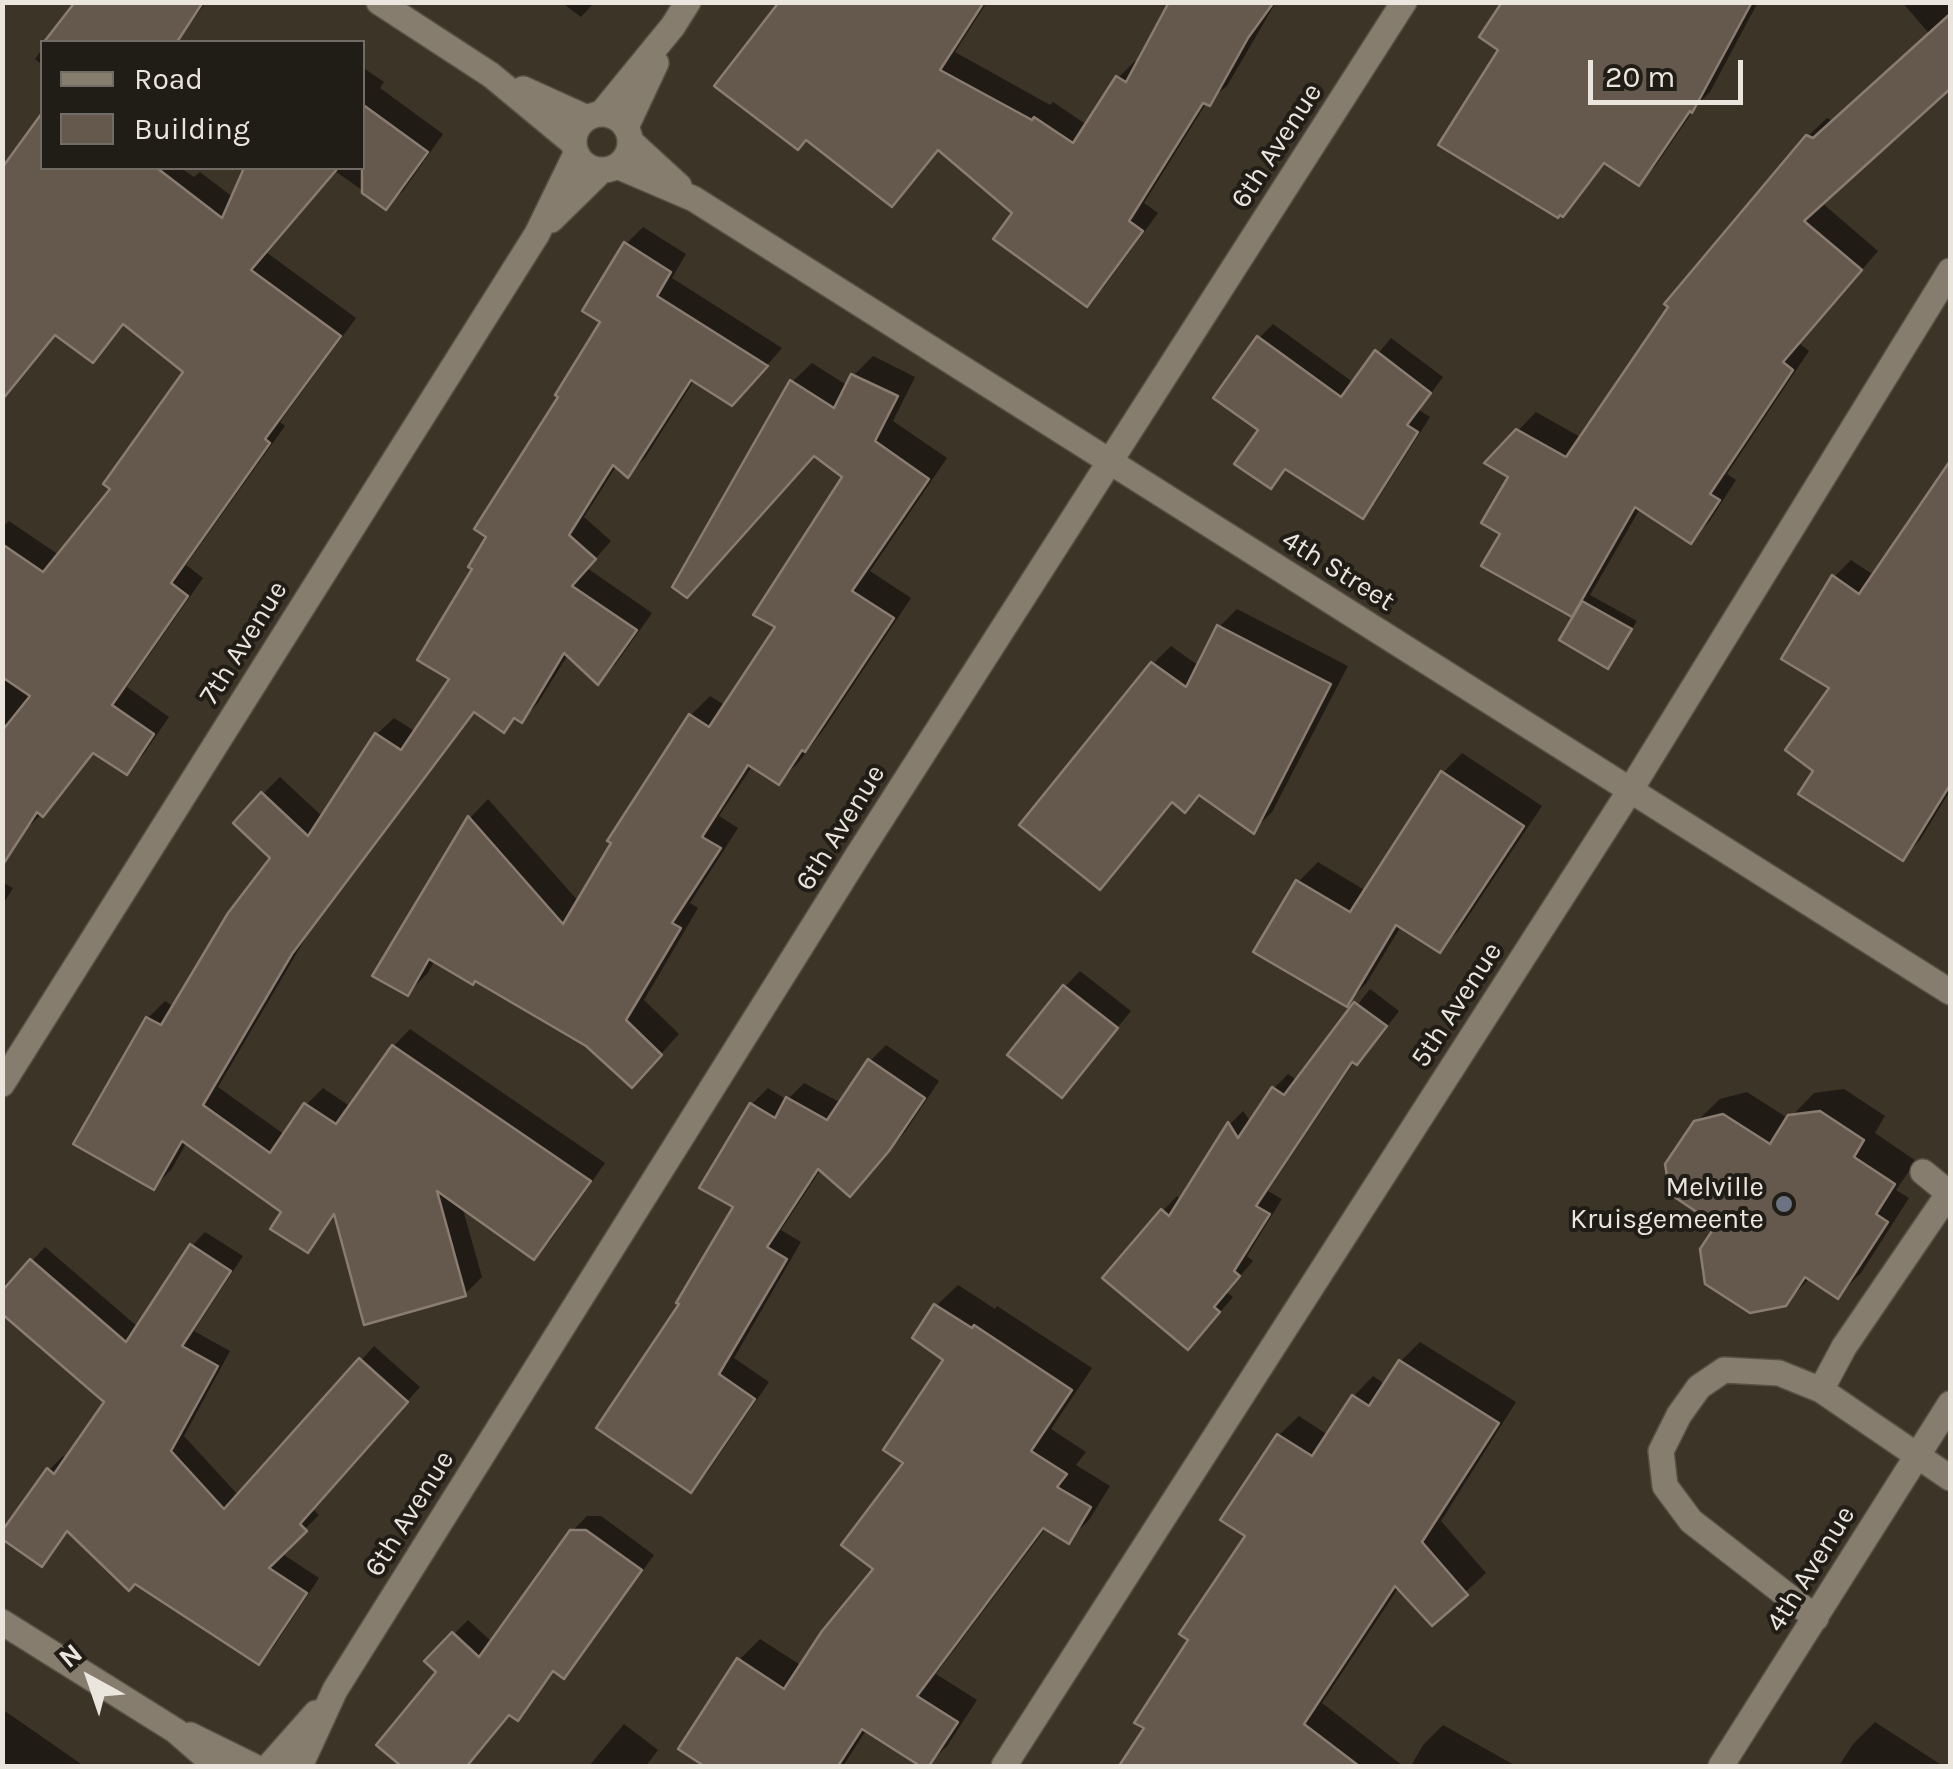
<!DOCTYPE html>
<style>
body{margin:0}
#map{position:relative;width:1953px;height:1769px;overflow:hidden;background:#3c3427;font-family:Karla,sans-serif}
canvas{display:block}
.frame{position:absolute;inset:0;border:5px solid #eae5dd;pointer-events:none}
.legend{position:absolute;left:40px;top:40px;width:325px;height:130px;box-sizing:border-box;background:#201c16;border:2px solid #716c66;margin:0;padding:12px 18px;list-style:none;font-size:30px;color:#eae5dd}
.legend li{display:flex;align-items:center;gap:20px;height:50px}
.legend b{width:50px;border:2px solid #716c66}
.north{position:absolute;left:40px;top:1629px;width:100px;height:100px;-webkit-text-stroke:8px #201c16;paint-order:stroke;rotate:320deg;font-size:28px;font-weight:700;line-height:40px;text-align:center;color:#eae5dd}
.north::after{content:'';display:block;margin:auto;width:35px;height:45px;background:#eae5dd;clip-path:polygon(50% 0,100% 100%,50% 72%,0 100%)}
.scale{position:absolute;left:1588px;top:60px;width:155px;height:45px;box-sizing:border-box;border:5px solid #eae5dd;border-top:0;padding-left:12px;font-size:30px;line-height:35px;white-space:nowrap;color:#eae5dd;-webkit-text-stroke:8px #201c16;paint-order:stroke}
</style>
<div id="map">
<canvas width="1953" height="1769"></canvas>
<div class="frame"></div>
<ul class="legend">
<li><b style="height:12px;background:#867d6f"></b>Road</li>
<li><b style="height:28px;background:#65594d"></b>Building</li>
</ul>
<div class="north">N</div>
<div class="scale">20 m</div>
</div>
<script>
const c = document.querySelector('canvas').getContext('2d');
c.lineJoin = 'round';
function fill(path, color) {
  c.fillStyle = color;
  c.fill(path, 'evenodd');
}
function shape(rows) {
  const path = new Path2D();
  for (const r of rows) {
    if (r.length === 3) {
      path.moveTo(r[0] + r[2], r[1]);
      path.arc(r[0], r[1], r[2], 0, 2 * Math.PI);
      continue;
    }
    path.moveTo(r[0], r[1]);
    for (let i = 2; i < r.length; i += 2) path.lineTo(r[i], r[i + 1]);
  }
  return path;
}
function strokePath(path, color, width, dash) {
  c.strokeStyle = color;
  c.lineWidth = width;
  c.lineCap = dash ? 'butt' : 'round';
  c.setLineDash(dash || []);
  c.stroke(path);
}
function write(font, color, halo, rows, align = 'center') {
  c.font = font + ' Karla,sans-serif';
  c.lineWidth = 8;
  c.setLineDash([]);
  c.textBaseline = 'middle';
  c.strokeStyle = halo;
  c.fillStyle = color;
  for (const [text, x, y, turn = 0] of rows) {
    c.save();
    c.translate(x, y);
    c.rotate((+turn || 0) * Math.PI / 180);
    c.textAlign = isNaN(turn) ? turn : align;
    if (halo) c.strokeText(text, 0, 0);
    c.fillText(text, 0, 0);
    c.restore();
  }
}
const shadow = shape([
 [101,2,206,2,177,42,162,42],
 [561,2,595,2,581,17],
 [782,2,987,2,955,52,1050,105,1053,102,1087,125,1118,78,1135,61,1139,63,1172,2,1276,2,1227,86,1207,102,1144,203,1158,213,1104,287,1087,304,1016,213,940,148,892,204],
 [1507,2,1758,2,1710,92,1698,104,1656,165,1639,183,1607,162,1563,214,1501,49],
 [1902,2,1950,2,1950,48,1945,52],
 [42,49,42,65,35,59],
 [1914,49,1950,67,1950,85,1821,202,1878,251,1799,343,1809,351,1727,474,1736,480,1709,522,1691,540,1641,507,1590,595,1637,621,1608,665,1580,605,1572,614,1503,533,1511,476,1488,462,1536,412,1582,438,1808,136,1827,118,1833,121],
 [362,67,384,82,380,88,443,134,403,191,386,207,335,171,266,252,356,318,280,422,285,426,186,565,203,578,127,687,169,717,143,755,126,772,95,751,59,797,20,835,2,823,2,527,9,521,59,555,113,488,186,371,125,323,93,359,57,333,2,401,2,173,42,117,42,168,181,168,194,177,200,172,234,198,247,168,362,168],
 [643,227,686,254,672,278,782,348,749,386,695,379,645,458,628,475,617,465,584,517,611,541,587,568,652,613,615,665,598,681,569,653,538,703,522,720,517,717,504,730,476,711,308,934,218,1087,285,1135,306,1105,323,1088,351,1107,394,1046,410,1029,605,1163,551,1240,534,1257,462,1206,482,1277,465,1294,336,1215,307,1250,284,1212,187,1142,171,1170,154,1187,76,1143,148,1018,165,1001,174,1007,273,858,263,794,280,777,323,817,377,734,394,718,416,732,453,678,476,568,562,396,604,321,626,244],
 [1273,324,1354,383,1391,338,1443,377,1419,410,1430,417,1376,502,1362,516,1287,468,1270,486,1261,429,1259,338],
 [873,356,915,377,893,421,947,458,870,571,911,598,824,729,798,763,779,782,753,765,719,816,738,828,690,903,698,908,644,1000,679,1034,651,1065,588,1044,476,979,435,960,427,974,408,993,376,975,470,818,488,799,579,902,691,715,710,696,726,706,778,626,846,477,792,382,812,363,848,386,854,375],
 [1947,478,1950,480,1950,791,1920,840,1903,857,1816,771,1832,688,1834,577,1851,560,1875,576],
 [1237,609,1348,666,1272,812,1254,830,1201,793,1174,801,1100,887,1153,664,1171,646,1199,666,1219,627],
 [1462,753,1542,806,1459,930,1440,950,1401,926,1366,984,1346,1004,1298,882,1318,862,1366,891,1443,773],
 [2,882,13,888,2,906],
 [1080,971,1131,1011,1062,1095,1065,987],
 [1370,989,1399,1011,1371,1048,1355,1061,1268,1191,1282,1199,1247,1256,1253,1261,1226,1292,1233,1297,1202,1333,1163,1211,1177,1196,1182,1201,1230,1124,1243,1111,1251,1122,1274,1088,1288,1074,1298,1081],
 [886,1045,939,1081,905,1132,866,1178,821,1169,781,1230,801,1242,734,1358,769,1382,707,1473,691,1489,683,1303,736,1206,703,1187,752,1104,768,1088,787,1100,804,1083,841,1103,870,1061],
 [1844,1089,1885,1116,1875,1133,1916,1161,1896,1190,1909,1198,1861,1273,1838,1296,1810,1278,1785,1304,1719,1224,1696,1122,1720,1099,1747,1092,1789,1119,1814,1093],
 [205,1232,243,1256,194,1331,230,1351,184,1436,239,1496,374,1346,420,1387,312,1508,319,1515,281,1553,319,1578,273,1648,259,1662,70,1529,42,1564,49,1470,63,1456,67,1459,108,1401,32,1261,45,1247,138,1327,192,1246],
 [958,1285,995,1309,997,1306,1092,1368,1051,1429,1086,1452,1076,1465,1110,1486,1089,1520,1068,1541,1046,1528,936,1674,977,1700,947,1746,927,1766,867,1729,843,1766,709,1766,681,1748,739,1660,760,1639,802,1666,876,1568,906,1462,947,1359,936,1306],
 [1420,1342,1516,1402,1441,1521,1486,1573,1432,1623,1399,1587,1322,1703,1403,1766,1150,1766,1130,1754,1248,1536,1279,1435,1299,1416,1328,1435,1354,1396,1373,1376,1386,1385,1401,1361],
 [587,1516,601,1516,654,1555,577,1661,563,1676,556,1670,518,1718,510,1713,467,1766,405,1766,379,1745,440,1672,454,1634,468,1620,492,1642,572,1531],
 [2,1709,84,1766,2,1766],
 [1875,1722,1943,1766,1839,1766,1853,1744],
 [624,1724,658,1750,646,1766,589,1766],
 [1443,1725,1516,1766,1411,1766,1423,1745]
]);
const building = shape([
 [75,2,203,2,177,42,44,42,75,2],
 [779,2,984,2,940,70,1032,120,1034,117,1073,143,1116,76,1126,82,1169,2,1274,2,1248,38,1210,106,1203,103,1129,221,1143,231,1087,307,993,239,1012,213,938,150,892,207,806,140,798,150,714,86,779,2],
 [1502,2,1752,2,1692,113,1690,111,1639,186,1604,163,1563,217,1560,215,1558,218,1438,145,1498,50,1479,37,1502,2],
 [1950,14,1950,89,1804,221,1862,270,1783,362,1793,370,1710,494,1720,500,1691,544,1635,507,1572,617,1481,566,1500,534,1481,523,1508,477,1484,463,1516,429,1566,457,1668,307,1664,304,1806,135,1813,138,1950,14],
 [362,104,428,152,386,210,362,193,362,104],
 [42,113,42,168,157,168,222,218,244,168,338,168,251,270,341,336,265,439,270,443,171,583,188,596,112,705,154,734,127,775,93,753,43,817,37,812,2,866,2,731,30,696,2,677,2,544,43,572,110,489,103,484,183,372,123,324,93,363,55,335,2,400,2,168,42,113],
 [624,242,671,272,657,296,768,366,732,406,691,380,628,478,613,465,569,535,596,559,572,586,637,630,598,685,564,653,522,723,514,718,504,733,474,712,292,954,203,1105,270,1153,304,1103,336,1124,392,1045,591,1181,534,1260,437,1191,466,1296,364,1325,334,1214,308,1253,270,1229,281,1212,182,1141,154,1190,73,1144,146,1017,161,1025,228,913,270,858,233,823,261,792,308,836,375,733,401,750,449,679,417,660,472,569,468,567,486,537,474,529,558,397,555,395,600,322,582,311,624,242],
 [1257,336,1341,397,1375,350,1431,393,1407,425,1418,432,1363,519,1285,469,1271,489,1234,464,1258,430,1213,398,1257,336],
 [851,374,898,396,875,441,929,479,852,591,894,618,805,752,802,750,779,785,748,765,702,837,721,848,672,923,681,928,626,1020,662,1055,632,1088,586,1046,475,981,473,985,429,959,408,996,372,976,468,816,563,924,611,843,607,841,689,714,709,727,775,627,753,615,842,477,814,456,687,598,672,587,790,380,834,408,851,374],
 [1950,461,1950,785,1903,861,1798,794,1813,771,1785,750,1829,688,1781,659,1832,575,1859,594,1950,461],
 [1582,601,1632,629,1608,669,1559,640,1582,601],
 [1217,625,1331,684,1254,834,1199,795,1185,813,1172,802,1100,890,1019,825,1151,662,1186,687,1217,625],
 [1441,771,1524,826,1440,953,1396,925,1347,1007,1253,952,1296,880,1350,912,1441,771],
 [1063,985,1118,1028,1062,1098,1007,1055,1063,985],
 [1354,1002,1387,1026,1357,1065,1352,1062,1256,1206,1270,1214,1234,1271,1240,1276,1214,1307,1220,1312,1188,1350,1102,1278,1161,1209,1169,1216,1228,1122,1238,1138,1272,1087,1284,1095,1354,1002],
 [868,1059,925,1098,889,1151,850,1197,818,1169,767,1247,787,1259,719,1374,755,1399,691,1493,596,1428,679,1304,676,1303,733,1207,699,1188,750,1103,775,1118,786,1097,827,1120,868,1059],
 [1820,1111,1864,1140,1854,1157,1895,1184,1876,1214,1888,1222,1838,1299,1805,1277,1786,1306,1750,1313,1705,1284,1700,1249,1716,1225,1670,1194,1665,1164,1694,1121,1723,1114,1770,1144,1788,1115,1820,1111],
 [190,1244,231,1271,182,1346,218,1366,171,1451,224,1509,359,1358,408,1402,300,1524,307,1531,269,1568,307,1593,259,1665,135,1584,129,1591,67,1531,42,1567,2,1539,2,1531,47,1468,54,1474,104,1402,2,1314,2,1291,30,1259,126,1342,190,1244],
 [934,1304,972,1328,974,1325,1072,1390,1031,1451,1067,1474,1057,1487,1091,1507,1069,1544,1043,1528,917,1696,958,1722,929,1766,920,1766,862,1729,838,1766,704,1766,678,1749,737,1658,784,1689,822,1631,873,1569,841,1545,903,1463,883,1450,943,1360,912,1338,934,1304],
 [1399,1360,1499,1423,1422,1542,1468,1595,1432,1626,1395,1586,1304,1724,1359,1766,1119,1766,1144,1728,1134,1723,1188,1640,1179,1634,1245,1536,1220,1520,1277,1434,1312,1456,1352,1395,1369,1406,1399,1360],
 [570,1530,586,1530,642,1570,564,1679,553,1671,518,1721,509,1715,467,1766,401,1766,376,1745,436,1672,424,1661,452,1632,479,1657,570,1530]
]);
const minor = shape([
 [379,2,491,75,573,143],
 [523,89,587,118],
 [601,114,673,26,688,2],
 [602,142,28],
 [626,127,656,63],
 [630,141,679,186],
 [617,166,694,199,1950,992],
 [551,220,602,170],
 [2,1084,537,234,576,154],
 [1923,1172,1950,1194],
 [1821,1390,1844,1347,1949,1193],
 [1816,1618,1691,1521,1665,1486,1661,1451,1679,1415,1699,1387,1724,1370,1779,1373,1821,1390,1950,1478],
 [2,1622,176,1731,216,1766],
 [190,1735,253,1766],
 [269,1766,316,1713],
 [300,1766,335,1690,858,855,1404,2],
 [1004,1766,1631,789,1950,271],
 [1721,1766,1950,1404]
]);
const markers = [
 [1784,1204,10,"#6b7280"]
];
const streetNames = [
 ["6th Avenue",1277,146,-57],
 ["4th Street",1338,571,32],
 ["7th Avenue",244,643,-58],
 ["6th Avenue",841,828,-58],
 ["5th Avenue",1457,1005,-57],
 ["6th Avenue",410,1514,-58],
 ["4th Avenue",1811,1569,-58]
];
const poiNames = [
 ["Melville",1764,1188],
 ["Kruisgemeente",1764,1220]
];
fill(shadow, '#0007');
fill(building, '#65594d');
strokePath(building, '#8a7c70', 2.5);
strokePath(minor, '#575045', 28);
strokePath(minor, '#867d6f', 25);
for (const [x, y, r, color] of markers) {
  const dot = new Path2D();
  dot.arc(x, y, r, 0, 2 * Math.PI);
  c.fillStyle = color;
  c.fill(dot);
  strokePath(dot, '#201c16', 4);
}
write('28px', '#eae5dd', '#201c16', streetNames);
write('28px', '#eae5dd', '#201c16', poiNames, 'right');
</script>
